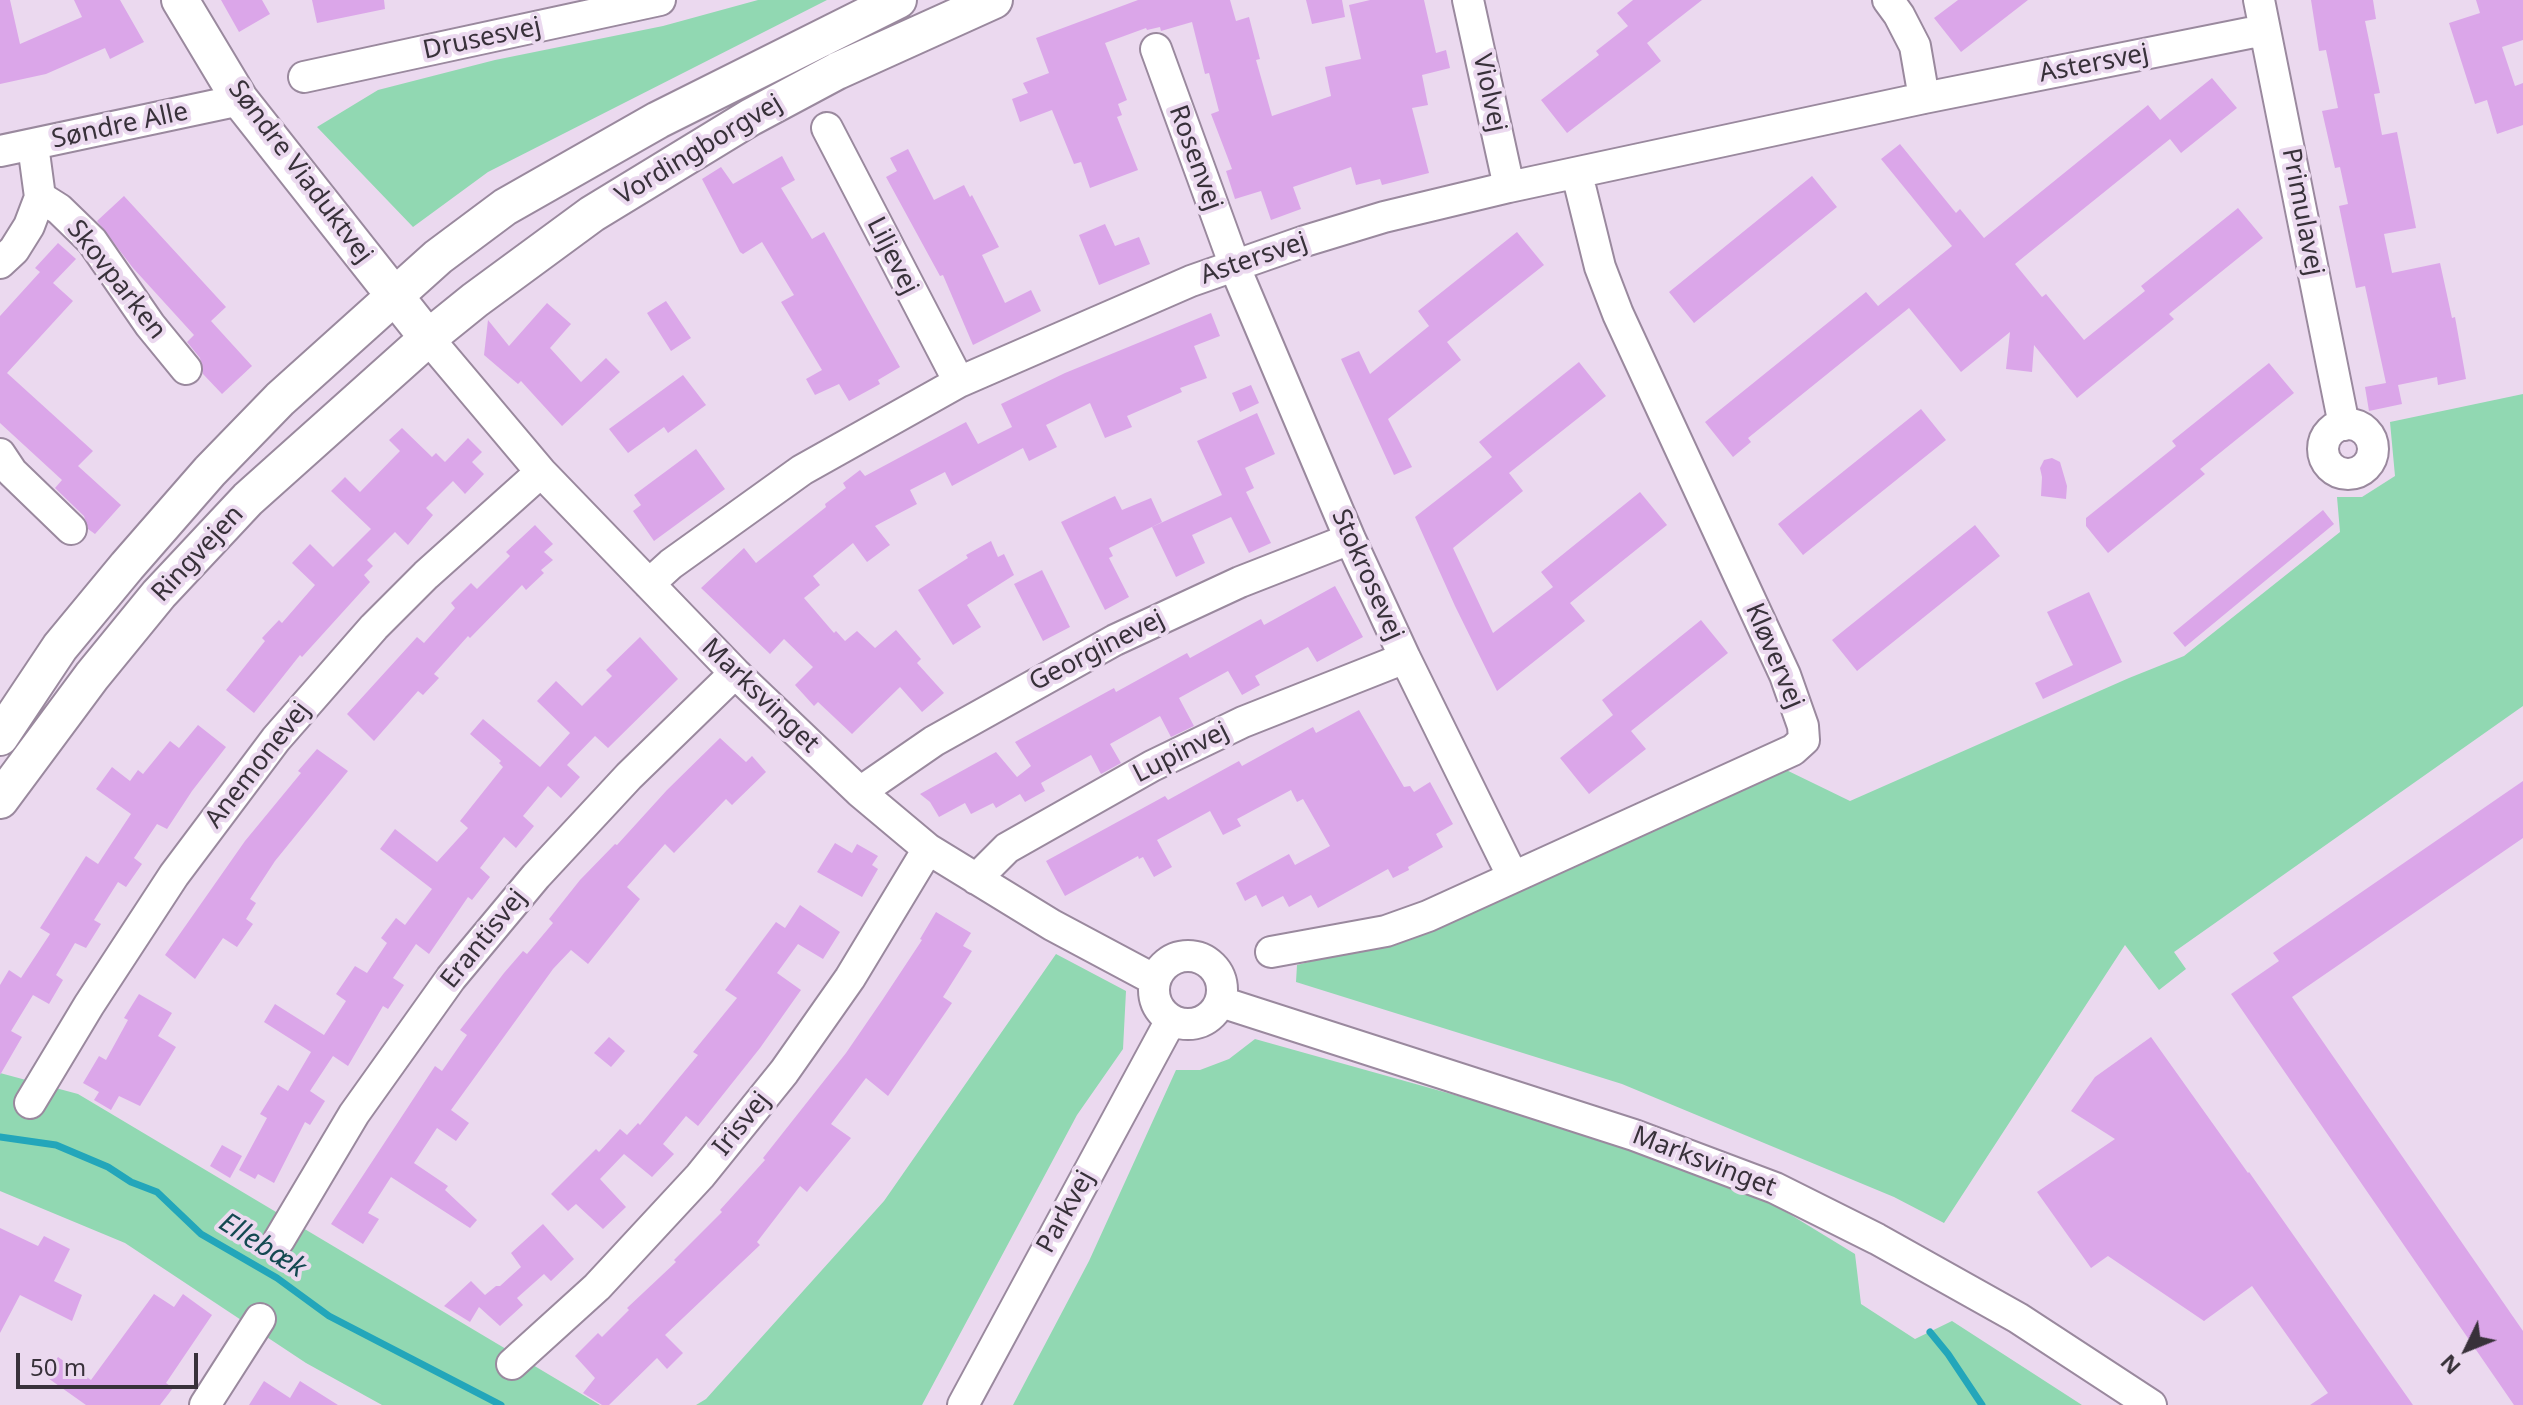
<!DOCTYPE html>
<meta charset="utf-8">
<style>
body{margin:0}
#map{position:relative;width:2523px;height:1405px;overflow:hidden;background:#ebd9ef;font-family:"Noto Sans",sans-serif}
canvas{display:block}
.north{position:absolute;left:2427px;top:1309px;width:80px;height:80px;-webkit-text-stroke:6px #ebd9ef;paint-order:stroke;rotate:227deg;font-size:22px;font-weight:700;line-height:32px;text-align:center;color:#38313a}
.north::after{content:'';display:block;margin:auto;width:28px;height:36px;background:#38313a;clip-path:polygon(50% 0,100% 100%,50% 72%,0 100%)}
.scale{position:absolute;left:16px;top:1353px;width:182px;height:36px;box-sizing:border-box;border:4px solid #38313a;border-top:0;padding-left:10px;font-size:24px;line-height:28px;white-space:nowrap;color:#38313a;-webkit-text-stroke:6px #ebd9ef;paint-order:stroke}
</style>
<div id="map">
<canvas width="2523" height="1405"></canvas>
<div class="north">N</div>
<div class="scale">50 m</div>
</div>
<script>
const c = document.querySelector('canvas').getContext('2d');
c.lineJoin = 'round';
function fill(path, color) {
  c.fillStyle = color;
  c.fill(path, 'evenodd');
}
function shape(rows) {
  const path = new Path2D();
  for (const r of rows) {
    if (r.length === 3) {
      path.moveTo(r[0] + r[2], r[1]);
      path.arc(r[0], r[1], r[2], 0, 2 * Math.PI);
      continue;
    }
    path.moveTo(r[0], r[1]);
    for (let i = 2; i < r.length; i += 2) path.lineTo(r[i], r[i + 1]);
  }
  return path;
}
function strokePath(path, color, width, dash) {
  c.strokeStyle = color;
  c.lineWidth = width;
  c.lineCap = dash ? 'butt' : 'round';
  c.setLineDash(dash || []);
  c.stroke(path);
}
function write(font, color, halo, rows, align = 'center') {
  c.font = font + ' "Noto Sans",sans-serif';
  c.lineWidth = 8;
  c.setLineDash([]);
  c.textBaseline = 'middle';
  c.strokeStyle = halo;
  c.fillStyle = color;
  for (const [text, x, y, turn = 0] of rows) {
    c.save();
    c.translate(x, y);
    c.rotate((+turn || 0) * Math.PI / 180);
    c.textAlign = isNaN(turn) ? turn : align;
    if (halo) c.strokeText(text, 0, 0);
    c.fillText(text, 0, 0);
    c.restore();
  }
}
const green = shape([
 [758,0,827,0,488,172,413,227,317,127,378,90,495,60,663,26],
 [2523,394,2523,706,2174,952,2186,969,2159,990,2125,945,1944,1223,1894,1197,1622,1084,1296,982,1297,965,1420,934,1778,766,1850,801,2129,678,2184,656,2340,532,2337,497,2362,497,2395,476,2390,422],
 [1056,954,1126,991,1123,1049,1077,1115,922,1405,696,1405,706,1399,884,1201],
 [1255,1039,1619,1141,1773,1204,1855,1254,1861,1304,1915,1339,1952,1321,2082,1405,1013,1405,1089,1261,1176,1070,1200,1070,1229,1059],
 [0,1073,78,1094,600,1405,382,1405,306,1363,125,1243,0,1191]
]);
const stream = shape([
 [0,1137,56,1145,108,1167,131,1182,157,1192,201,1234,277,1278,329,1316,501,1405],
 [1930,1332,1948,1354,1982,1405]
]);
const building = shape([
 [0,0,10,0,20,44,82,17,74,0,120,0,144,42,110,59,105,48,46,74,0,84],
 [221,0,262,0,270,14,239,32],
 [312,0,384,0,385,9,317,23],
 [1138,0,1230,0,1236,21,1249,17,1260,59,1256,60,1272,116,1331,96,1325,67,1361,59,1349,5,1370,0,1424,0,1436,53,1446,50,1450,68,1422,75,1428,105,1412,108,1429,173,1382,185,1380,179,1356,185,1351,167,1293,187,1301,209,1271,220,1261,191,1235,199,1226,171,1232,169,1211,114,1219,111,1209,73,1205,74,1192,22,1161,31,1160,27,1147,30,1146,28,1105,43,1127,100,1118,104,1122,115,1117,117,1138,170,1090,188,1081,162,1074,164,1052,110,1020,122,1012,99,1028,93,1023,83,1049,73,1036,38],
 [1306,0,1342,0,1345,17,1312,24],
 [1633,0,1702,0,1647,43,1661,61,1567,133,1541,100,1599,55,1596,51,1628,26,1617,13],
 [1958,0,2028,0,1961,52,1934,18],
 [2311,0,2373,0,2376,19,2365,21,2380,93,2374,94,2382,135,2397,132,2416,228,2384,234,2392,273,2440,263,2452,318,2455,317,2466,379,2438,385,2437,377,2398,385,2402,404,2369,411,2365,387,2386,383,2365,286,2356,288,2339,206,2348,204,2340,167,2335,168,2322,111,2338,108,2326,50,2319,51],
 [2476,0,2523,0,2523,40,2502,47,2515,86,2523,83,2523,125,2497,134,2487,100,2475,104,2449,23,2480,13],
 [2212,78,2237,108,2181,153,2170,139,2015,264,2042,297,2046,294,2084,340,2145,291,2141,286,2238,208,2263,238,2169,314,2174,319,2077,398,2034,345,2032,372,2006,369,2010,332,1961,372,1909,308,1748,438,1751,442,1733,457,1705,422,1866,292,1878,306,1952,246,1881,159,1900,144,1956,213,1960,209,1984,238,2148,105,2160,120],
 [908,149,934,200,964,185,970,197,972,195,999,247,982,255,1005,303,1031,290,1041,311,973,345,943,275,940,276,886,177,897,171,890,158],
 [782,156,795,180,781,188,812,239,824,232,900,367,878,380,880,384,849,401,839,384,815,395,806,379,822,370,781,302,794,295,762,242,743,254,740,252,702,179,721,167,733,184],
 [1812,176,1837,207,1694,323,1669,292],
 [124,196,226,307,211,321,252,366,222,394,203,374,200,358,187,342,194,335,133,268,97,221],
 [1105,224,1115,246,1139,237,1150,264,1099,285,1079,235],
 [1517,232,1544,265,1447,342,1461,360,1388,419,1412,467,1394,475,1341,359,1359,351,1370,374,1429,326,1418,311],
 [58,243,76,259,53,283,73,301,7,373,93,451,78,466,121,505,95,534,88,529,84,516,55,488,62,480,0,423,0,316,40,272,35,268],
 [666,301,691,338,671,351,647,313],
 [547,303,571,324,550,348,581,382,606,358,620,372,562,426,521,381,518,384,484,355,488,320,509,346],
 [1211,313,1220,336,1194,346,1207,378,1180,388,1182,392,1127,416,1132,427,1105,438,1090,403,1046,425,1057,447,1029,461,1023,448,952,486,945,472,910,490,917,504,875,526,890,545,867,562,853,543,813,576,820,585,804,598,834,633,836,631,845,641,857,631,875,648,896,630,921,659,917,663,944,693,922,712,900,687,852,734,818,702,814,706,795,685,813,667,784,639,770,654,701,588,744,548,756,563,826,507,825,504,846,488,843,483,860,470,865,476,966,422,978,444,1012,427,1001,404,1065,373],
 [1579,362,1606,396,1509,473,1523,491,1453,548,1493,633,1553,587,1541,572,1640,492,1667,525,1570,603,1585,621,1497,691,1455,606,1415,517,1492,457,1479,442],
 [2269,363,2294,393,2200,469,2205,474,2108,553,2086,526,2086,518,2176,446,2172,441],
 [683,375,706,405,668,433,664,427,628,453,609,429],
 [1251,385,1259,403,1240,412,1232,393],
 [1921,409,1946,440,1803,555,1778,524],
 [1257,413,1275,454,1245,468,1254,488,1246,492,1271,543,1249,553,1231,517,1192,535,1205,563,1176,577,1152,527,1222,495,1197,441],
 [402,428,432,457,436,453,445,462,468,438,482,452,472,462,484,474,465,494,453,481,426,508,433,515,408,545,395,532,367,560,373,566,364,575,370,582,302,657,300,655,254,713,226,690,265,641,262,638,279,620,282,623,315,585,292,563,310,544,333,567,371,529,331,491,345,477,360,492,400,451,389,440],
 [696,449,725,489,654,541,633,511,641,505,634,495],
 [2052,458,2060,462,2067,486,2066,499,2041,496,2042,477,2040,468,2044,460],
 [1115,496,1122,510,1151,498,1162,522,1109,548,1113,556,1109,558,1129,597,1105,610,1061,522],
 [2323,510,2334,524,2185,647,2173,633],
 [535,525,553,544,544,552,553,560,541,570,544,573,526,590,522,585,470,638,468,636,434,674,439,678,423,695,418,691,374,741,347,714,417,637,424,643,455,608,451,603,471,583,477,589,510,556,506,552],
 [1975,525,2000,556,1857,671,1832,640],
 [991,541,998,557,1004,554,1014,575,967,605,981,627,953,645,918,590,968,558,966,555],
 [1042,570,1070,627,1043,641,1014,584],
 [1335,586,1363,637,1317,662,1308,647,1255,676,1260,685,1242,695,1228,671,1179,698,1194,726,1171,737,1160,716,1110,744,1121,763,1101,774,1091,755,1041,783,1045,791,1025,802,1020,794,996,808,993,803,971,814,965,803,939,817,930,802,920,794,996,752,1017,777,1031,766,1015,742,1114,688,1116,692,1187,653,1190,658,1261,619,1264,625],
 [2089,592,2122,662,2043,699,2035,683,2073,665,2047,612],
 [1701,620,1728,653,1631,731,1646,749,1589,794,1560,758,1613,715,1602,700],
 [640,637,678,679,608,748,595,736,567,765,580,777,561,798,548,786,523,816,534,826,516,848,504,837,480,868,490,877,472,900,468,897,429,954,416,944,393,978,404,985,388,1009,383,1006,348,1066,333,1056,310,1091,325,1101,310,1125,305,1122,274,1183,258,1174,255,1179,239,1170,267,1118,260,1114,278,1085,288,1091,311,1052,264,1022,275,1004,324,1035,346,1001,336,994,355,966,367,973,387,943,381,938,396,918,405,925,432,889,380,849,395,829,437,862,468,828,460,821,503,767,499,763,501,761,470,734,483,719,540,767,570,733,537,701,556,681,582,706,612,676,606,670],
 [1359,710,1404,787,1410,786,1414,792,1430,782,1453,824,1436,834,1443,847,1408,867,1409,870,1393,878,1388,869,1318,908,1311,895,1289,907,1283,896,1262,907,1256,895,1245,901,1236,883,1289,854,1295,865,1330,846,1303,799,1297,802,1291,790,1237,819,1241,826,1223,835,1210,811,1157,840,1172,867,1154,877,1143,857,1139,859,1138,856,1065,896,1046,861,1165,796,1168,800,1239,761,1242,766,1313,727,1316,733],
 [198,725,226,747,192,791,167,829,157,824,134,858,142,864,126,887,118,882,94,920,101,924,86,948,75,943,56,975,63,980,49,1004,33,995,11,1031,22,1037,0,1075,0,985,9,970,21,978,50,934,40,928,86,856,98,864,131,814,96,789,112,767,130,781,138,770,143,774,170,741,179,748],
 [720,738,746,762,752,756,766,772,732,805,726,799,674,853,665,844,627,887,640,899,588,964,571,950,553,969,451,1110,469,1123,456,1141,437,1128,414,1163,448,1186,445,1190,477,1220,470,1228,391,1177,368,1213,379,1219,363,1244,331,1224,435,1066,442,1071,467,1035,460,1030,504,973,523,951,527,954,553,923,549,919,580,880,615,844,617,845,667,790],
 [317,749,348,771,275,861,250,899,256,903,246,919,253,924,237,947,223,938,195,979,165,955,245,841,301,773,298,771],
 [2523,781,2523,838,2292,997,2523,1331,2523,1405,2514,1405,2231,994,2279,961,2273,953],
 [835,843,852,853,857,844,878,856,872,865,878,869,862,897,817,872],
 [800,905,840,932,823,959,798,944,777,973,801,990,760,1048,698,1126,686,1116,663,1144,674,1154,652,1177,624,1154,600,1179,626,1207,603,1229,576,1204,568,1211,551,1194,596,1149,599,1152,620,1129,627,1135,638,1123,640,1125,698,1055,693,1052,737,998,725,990,776,922,785,928],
 [936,912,971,933,963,946,972,951,943,997,952,1003,888,1096,866,1078,831,1124,851,1138,807,1192,800,1186,757,1242,760,1245,665,1335,683,1353,667,1369,657,1358,609,1405,602,1405,583,1393,595,1378,575,1356,598,1333,602,1337,629,1310,627,1308,676,1262,674,1260,722,1212,720,1210,765,1160,763,1158,846,1053,883,999,922,940,920,939],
 [139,994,172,1013,158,1036,176,1047,140,1106,119,1096,111,1110,94,1100,99,1092,83,1083,99,1056,106,1060,128,1020,124,1018],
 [609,1037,625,1051,611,1067,594,1053],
 [2151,1037,2248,1173,2249,1172,2413,1405,2310,1405,2328,1393,2252,1286,2204,1321,2108,1256,2091,1268,2037,1192,2115,1139,2071,1111,2095,1077],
 [222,1145,242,1156,230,1178,210,1166],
 [543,1224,574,1259,551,1281,544,1274,517,1298,523,1305,500,1326,479,1307,470,1322,444,1306,471,1281,485,1295,496,1286,500,1286,521,1267,511,1253],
 [0,1228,38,1246,44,1236,70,1249,54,1281,82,1295,72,1321,20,1295,0,1333],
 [154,1294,174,1307,183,1294,212,1315,166,1383,173,1388,160,1405,86,1405,45,1376,58,1357,91,1380],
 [264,1381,290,1398,300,1381,338,1405,249,1405]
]);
const minor = shape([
 [1468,0,1509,187],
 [1888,0,1899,15,1915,46,1924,98],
 [2259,0,2344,425],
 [1156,49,1239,277,1350,539,1405,658,1513,877],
 [304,77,660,0],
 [827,128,959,382],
 [0,151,240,100],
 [40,197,59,209,92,241,150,325,186,369],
 [0,263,14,250,29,226,40,197,33,145],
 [428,338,541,472,735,673,860,792,928,849,1052,925,1155,980],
 [2348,449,25],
 [0,454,12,472,71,529],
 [649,584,671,564,802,470,959,382,1191,281,1305,241,1384,217,1509,187,1924,98,2264,30],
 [860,792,934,741,1115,640,1240,582,1350,539],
 [976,879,1007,848,1152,766,1243,722,1405,658],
 [1271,952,1386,931,1428,916,1793,750,1804,740,1803,726,1785,675,1618,314,1600,267,1577,174],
 [1188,990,34],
 [1221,1002,1634,1135,1775,1188,1877,1239,2018,1318,2151,1405],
 [30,1103,89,1005,174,875,276,739,374,627,426,575,541,472],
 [279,1240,354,1114,451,978,536,876,629,776,735,673],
 [512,1364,597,1287,700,1176,784,1072,850,978,928,849],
 [205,1405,260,1319],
 [963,1405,1171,1020]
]);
const major = shape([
 [180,0,240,100,428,338],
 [0,737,60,647,127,566,210,471,280,399,438,257,505,207,658,120,898,0],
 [0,800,92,676,159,594,248,499,428,338,475,300,592,214,751,117,837,71,994,0]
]);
const streetNames = [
 ["Drusesvej",482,39,-12],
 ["Astersvej",2094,64,-11],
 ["Violvej",1489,93,78],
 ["Søndre Alle",120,126,-12],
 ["Vordingborgvej",699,150,-31],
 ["Rosenvej",1195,158,70],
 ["Søndre Viaduktvej",300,172,53],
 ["Primulavej",2302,212,79],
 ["Liljevej",892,256,63],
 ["Astersvej",1254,259,-19],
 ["Skovparken",116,280,52],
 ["Ringvejen",198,554,-47],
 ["Stokrosevej",1367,575,66],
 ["Georginevej",1097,651,-27],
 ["Kløvervej",1774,656,67],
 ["Marksvinget",760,696,44],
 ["Lupinvej",1181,753,-27],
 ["Anemonevej",258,765,-52],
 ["Erantisvej",484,939,-51],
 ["Irisvej",742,1124,-51],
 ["Marksvinget",1704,1162,21],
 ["Parkvej",1066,1212,-61]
];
const waterNames = [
 ["Ellebæk",262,1246,32]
];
fill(green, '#91d8b2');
strokePath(stream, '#23a6ba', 7);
fill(building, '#dba6e9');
strokePath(minor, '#9a899e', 34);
strokePath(major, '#9a899e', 40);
strokePath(minor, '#fff', 30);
strokePath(major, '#fff', 36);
write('26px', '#38313a', '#ebd9ef', streetNames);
write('italic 28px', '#144951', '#ebd9ef', waterNames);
</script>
